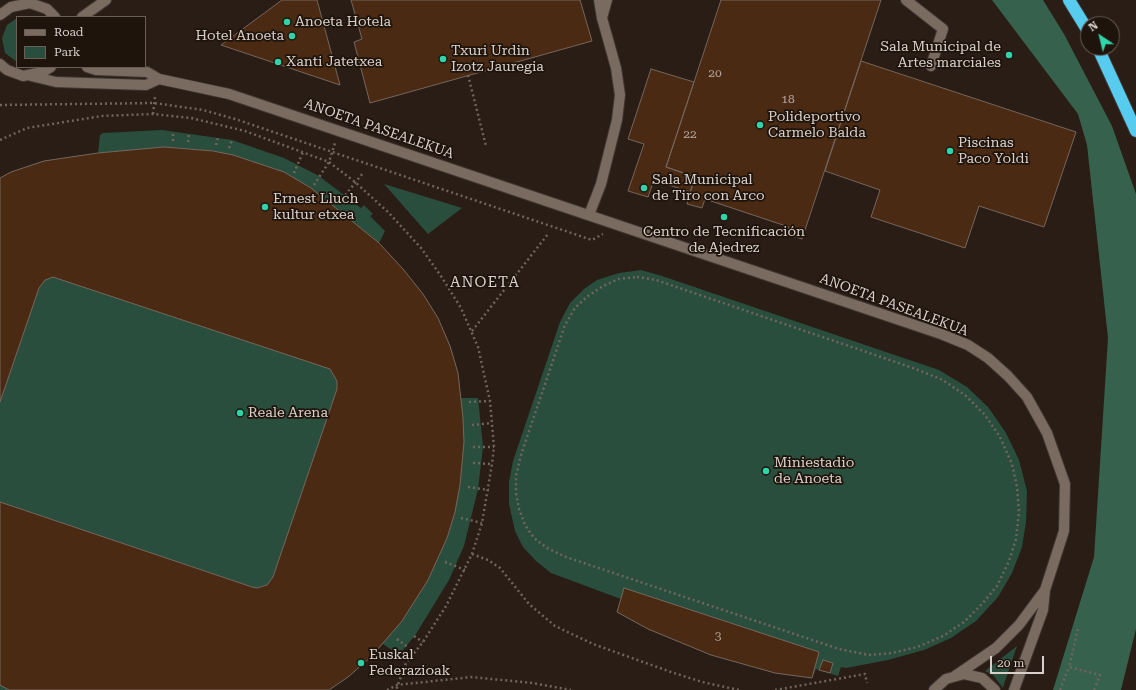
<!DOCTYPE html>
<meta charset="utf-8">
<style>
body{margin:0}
#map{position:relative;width:1136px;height:690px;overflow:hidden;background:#291d15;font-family:"Roboto Serif",serif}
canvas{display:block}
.legend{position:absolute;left:16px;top:16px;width:130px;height:52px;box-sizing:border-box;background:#1f140c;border:1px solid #695f58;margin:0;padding:5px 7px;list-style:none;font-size:12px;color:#d9d0cb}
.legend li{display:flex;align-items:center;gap:8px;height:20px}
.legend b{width:20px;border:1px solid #695f58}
.north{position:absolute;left:1080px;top:16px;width:40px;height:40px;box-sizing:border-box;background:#1f140c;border:1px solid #695f58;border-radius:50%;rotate:325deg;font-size:11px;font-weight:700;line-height:16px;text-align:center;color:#d9d0cb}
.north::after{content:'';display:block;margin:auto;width:14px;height:18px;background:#30d4aa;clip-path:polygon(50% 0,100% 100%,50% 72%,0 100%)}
.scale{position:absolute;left:990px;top:656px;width:54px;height:18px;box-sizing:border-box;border:2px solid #d9d0cb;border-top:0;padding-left:5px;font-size:12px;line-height:14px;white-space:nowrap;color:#d9d0cb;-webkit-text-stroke:3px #1f140c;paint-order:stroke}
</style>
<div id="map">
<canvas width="1136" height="690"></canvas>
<ul class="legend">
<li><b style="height:5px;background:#7a6b61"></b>Road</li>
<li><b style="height:11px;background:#2a4e3e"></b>Park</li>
</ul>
<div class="north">N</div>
<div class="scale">20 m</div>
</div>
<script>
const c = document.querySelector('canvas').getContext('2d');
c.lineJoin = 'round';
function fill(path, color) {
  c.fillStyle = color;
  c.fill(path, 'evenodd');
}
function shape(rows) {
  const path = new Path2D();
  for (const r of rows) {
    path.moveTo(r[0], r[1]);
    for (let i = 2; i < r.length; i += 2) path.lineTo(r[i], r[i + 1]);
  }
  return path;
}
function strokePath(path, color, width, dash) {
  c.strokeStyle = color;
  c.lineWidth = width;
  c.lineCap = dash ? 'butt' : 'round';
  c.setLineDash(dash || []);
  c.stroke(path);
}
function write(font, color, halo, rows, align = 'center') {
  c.font = font + ' "Roboto Serif",serif';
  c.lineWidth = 3.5;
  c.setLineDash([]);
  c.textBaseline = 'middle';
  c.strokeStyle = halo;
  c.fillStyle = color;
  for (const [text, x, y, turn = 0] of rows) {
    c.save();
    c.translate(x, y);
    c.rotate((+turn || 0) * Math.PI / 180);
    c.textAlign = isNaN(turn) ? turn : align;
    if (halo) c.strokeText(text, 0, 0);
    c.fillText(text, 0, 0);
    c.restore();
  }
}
const green = shape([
 [17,18,17,62,5,53,2,38,7,25],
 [162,130,232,140,284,158,319,176,361,208,364,205,373,214,370,216,385,231,379,243,423,294,438,318,450,346,458,373,461,398,478,398,483,447,478,489,464,546,449,580,416,634,399,655,383,644,348,677,329,690,0,690,0,178,11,172,44,161,98,153,100,135,103,133],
 [384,184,462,208,428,234],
 [641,270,662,276,939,370,967,387,988,407,1006,433,1019,460,1027,491,1026,522,1022,547,1012,573,998,597,976,621,951,638,924,650,888,660,846,668,841,667,838,676,816,669,812,678,775,673,711,655,648,629,617,612,621,599,551,573,536,561,523,547,515,531,509,504,509,482,513,461,560,322,570,303,584,289,597,280,619,273],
 [1017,646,1004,684,1003,688,993,675,985,671]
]);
const forest = shape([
 [992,0,1043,0,1064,34,1112,126,1136,194,1136,629,1121,690,1053,690,1094,557,1108,338,1087,145,1078,114]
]);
const building = shape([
 [282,0,317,0,340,85,221,45,282,0],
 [351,0,580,0,592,41,370,103,354,42,362,39,351,0],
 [721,0,881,0,802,239,786,234,789,227,705,199,702,208,687,204,695,177,666,167,721,0],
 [861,61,1076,132,1044,227,979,206,965,248,871,217,880,190,825,171,861,61],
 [651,69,694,82,666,167,695,177,690,192,654,180,648,197,628,191,644,144,628,139,651,69],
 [164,147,213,151,233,155,284,172,311,188,379,243,403,269,423,294,438,318,450,346,458,373,463,418,464,442,460,485,455,512,447,538,428,580,402,621,371,657,348,677,329,690,9,690,0,685,0,502,252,587,257,588,267,585,273,577,337,389,337,381,330,369,53,277,45,280,39,288,0,402,0,178,11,172,44,161,98,153,164,147],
 [624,588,819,652,812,678,775,673,711,655,648,629,617,612,624,588],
 [823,660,833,663,830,673,819,670,823,660]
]);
const path = shape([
 [468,75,486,146],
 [0,105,154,103,203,110,235,119,592,240,603,234],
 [153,114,155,97],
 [0,140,27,128,102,116,153,114,191,118,245,131,329,162,355,182,389,213,421,248,441,276,461,308,478,347,490,401,494,447,492,464,482,523,472,554,446,606,423,642,406,663,396,690],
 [173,141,173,131],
 [188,142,189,133],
 [216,145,218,137],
 [229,148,232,140],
 [294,173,303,152],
 [314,185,329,162,335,143],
 [339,203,363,173],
 [637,277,656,280,913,368,943,380,966,396,985,415,1000,437,1012,464,1017,487,1019,512,1016,539,1009,561,997,586,982,604,964,622,943,636,917,647,892,653,869,655,839,649,566,557,547,548,534,538,525,525,519,509,516,493,516,476,521,455,565,325,575,308,588,296,603,286,619,279,637,277],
 [472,331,548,234],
 [469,402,490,401],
 [472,425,492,423],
 [473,447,494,447],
 [473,463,492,464],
 [468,487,489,490],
 [461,518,482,523],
 [472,554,488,560,500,568,529,604,555,626,593,644,671,672,702,682,739,690],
 [445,562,465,570],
 [1078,629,1069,667,1100,675,1094,690],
 [414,636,423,642],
 [397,639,414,652],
 [387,690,397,685,471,677,532,683,571,690],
 [775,690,865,674,867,683],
 [1060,690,1069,667]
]);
const service = shape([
 [599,0,602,18],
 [906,0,943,29,931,66]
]);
const minor = shape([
 [87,67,96,70,147,72,159,79,229,94,941,334,968,345,988,358,1008,376,1027,397,1047,433,1065,484,1064,531,1045,590,1019,625,996,648,955,676],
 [31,76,56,82,146,85,159,79],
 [589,215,601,184,617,120,620,95,616,68,602,18,607,0],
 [934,690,946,679,964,674,982,678,995,690],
 [1014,690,1043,610,1045,590]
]);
const secondary = shape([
 [0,15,11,7,30,3,47,9,55,17],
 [82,17,106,0],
 [0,64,7,70,23,76,43,72,51,67]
]);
const motorway = shape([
 [1069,0,1088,31],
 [1098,48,1136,131]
]);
const markers = [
 [287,22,4,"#30d4aa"],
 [292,36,4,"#30d4aa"],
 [1009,55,4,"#30d4aa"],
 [443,59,4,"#30d4aa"],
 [278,62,4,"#30d4aa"],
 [760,125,4,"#30d4aa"],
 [950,151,4,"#30d4aa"],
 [644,188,4,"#30d4aa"],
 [265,207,4,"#30d4aa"],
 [724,217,4,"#30d4aa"],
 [240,413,4,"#30d4aa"],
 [766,471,4,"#30d4aa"],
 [361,663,4,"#30d4aa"]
];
const numberNames = [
 ["20",715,73],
 ["18",788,99],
 ["22",690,134],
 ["3",718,636]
];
const poiNames = [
 ["Anoeta Hotela",295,22],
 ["Hotel Anoeta",284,36,"right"],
 ["Sala Municipal de",1001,47,"right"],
 ["Artes marciales",1001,63,"right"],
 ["Txuri Urdin",451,51],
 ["Izotz Jauregia",451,67],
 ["Xanti Jatetxea",286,62],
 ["Polideportivo",768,117],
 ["Carmelo Balda",768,133],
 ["Piscinas",958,143],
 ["Paco Yoldi",958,159],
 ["Sala Municipal",652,180],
 ["de Tiro con Arco",652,196],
 ["Ernest Lluch",273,199],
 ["kultur etxea",273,215],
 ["Centro de Tecnificación",724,232,"center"],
 ["de Ajedrez",724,248,"center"],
 ["Reale Arena",248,413],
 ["Miniestadio",774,463],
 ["de Anoeta",774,479],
 ["Euskal",369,655],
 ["Federazioak",369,671]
];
const streetNames = [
 ["ANOETA PASEALEKUA",379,129,19],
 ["ANOETA PASEALEKUA",894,305,20]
];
const neighbourhoodNames = [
 ["ANOETA",485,283]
];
fill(green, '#2a4e3e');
fill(forest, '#36614d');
fill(building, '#4a2a13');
strokePath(building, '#75665d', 1);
strokePath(service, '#413733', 12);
strokePath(minor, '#413733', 12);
strokePath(secondary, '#413733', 12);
strokePath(motorway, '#413733', 14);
strokePath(path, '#6f655e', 2.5, [2, 3]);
strokePath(service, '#7a6b61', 10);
strokePath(minor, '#7a6b61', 10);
strokePath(secondary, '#7a6b61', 10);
strokePath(motorway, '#57ccee', 12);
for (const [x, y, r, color] of markers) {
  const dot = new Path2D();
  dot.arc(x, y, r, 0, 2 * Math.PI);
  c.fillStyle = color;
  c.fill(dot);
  strokePath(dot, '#1f140c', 1.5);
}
write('12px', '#b5a69d', null, numberNames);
write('14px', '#d9d0cb', '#1f140c', poiNames, 'left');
write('14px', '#d9d0cb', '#1f140c', streetNames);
c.letterSpacing = '1px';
write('15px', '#d9d0cb', '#1f140c', neighbourhoodNames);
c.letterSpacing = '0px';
</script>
